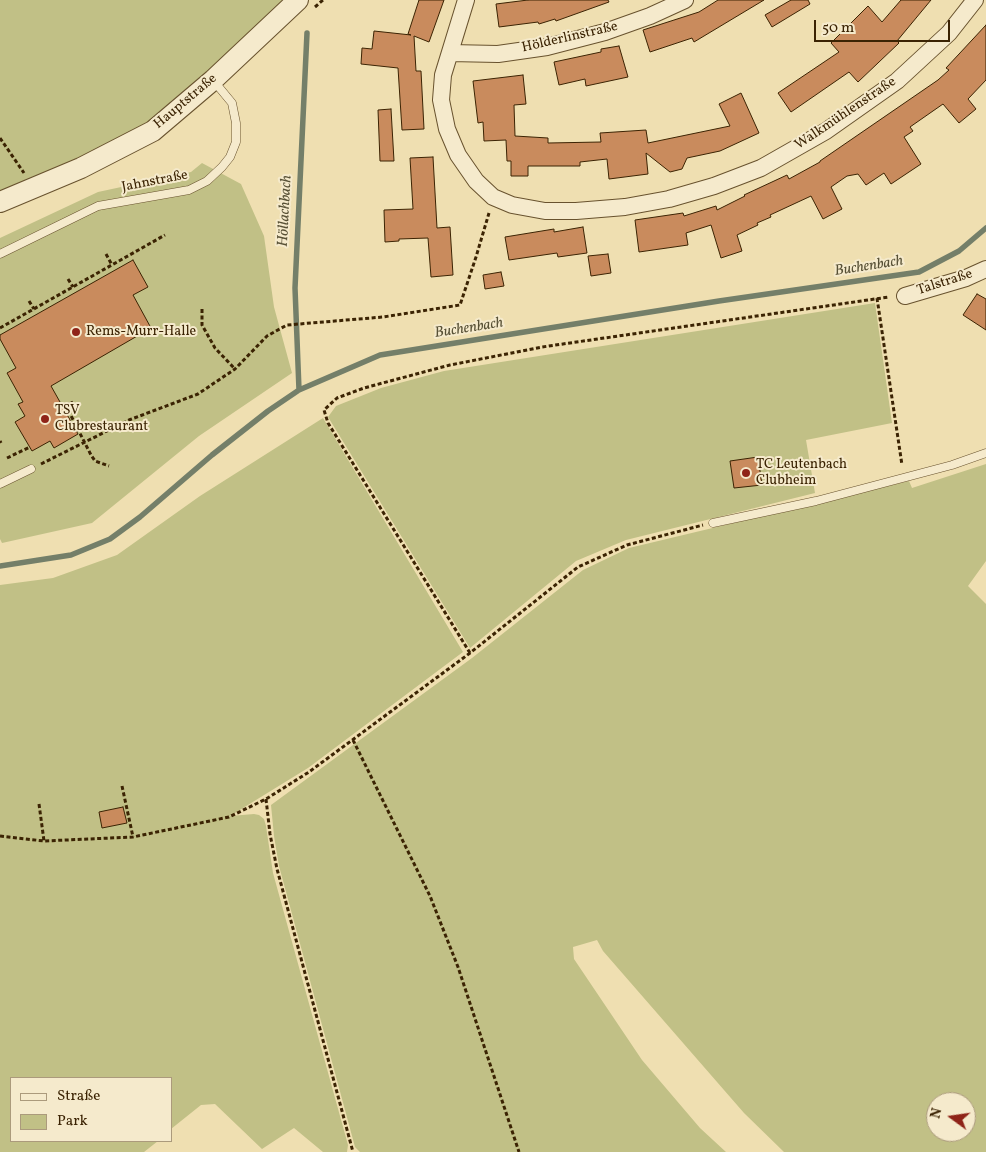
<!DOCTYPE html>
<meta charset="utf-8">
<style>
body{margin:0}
#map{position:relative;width:986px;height:1152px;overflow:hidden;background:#efdfb1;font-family:Vollkorn,serif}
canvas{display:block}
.legend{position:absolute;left:10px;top:1077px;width:162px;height:65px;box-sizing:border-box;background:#f5eacc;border:1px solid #ab9a7c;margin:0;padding:6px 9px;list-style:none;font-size:15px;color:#3b2303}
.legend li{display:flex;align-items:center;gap:10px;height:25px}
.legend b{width:25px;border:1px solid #ab9a7c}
.north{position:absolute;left:926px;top:1092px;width:50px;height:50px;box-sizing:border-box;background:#f5eacc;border:1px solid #ab9a7c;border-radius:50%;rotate:284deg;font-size:14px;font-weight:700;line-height:20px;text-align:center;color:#3b2303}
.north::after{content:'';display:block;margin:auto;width:18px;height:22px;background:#8f2418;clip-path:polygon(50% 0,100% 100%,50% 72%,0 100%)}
.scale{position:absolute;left:814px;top:20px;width:136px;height:22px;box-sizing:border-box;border:2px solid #3b2303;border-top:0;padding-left:6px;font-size:15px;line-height:18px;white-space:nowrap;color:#3b2303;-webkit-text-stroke:4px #f5eacc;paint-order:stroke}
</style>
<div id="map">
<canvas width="986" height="1152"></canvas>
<ul class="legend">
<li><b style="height:6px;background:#f5eacc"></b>Straße</li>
<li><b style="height:14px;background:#c1c086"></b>Park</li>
</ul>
<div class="north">N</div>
<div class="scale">50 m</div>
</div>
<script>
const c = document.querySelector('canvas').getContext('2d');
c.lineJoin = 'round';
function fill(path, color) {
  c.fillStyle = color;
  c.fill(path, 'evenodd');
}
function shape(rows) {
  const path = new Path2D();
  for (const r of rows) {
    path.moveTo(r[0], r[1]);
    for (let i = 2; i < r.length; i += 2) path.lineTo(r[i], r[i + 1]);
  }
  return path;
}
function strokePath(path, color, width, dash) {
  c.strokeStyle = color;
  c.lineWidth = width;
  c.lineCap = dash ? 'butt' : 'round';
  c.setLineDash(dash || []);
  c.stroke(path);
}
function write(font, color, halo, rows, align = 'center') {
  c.font = font + ' Vollkorn,serif';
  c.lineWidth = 4;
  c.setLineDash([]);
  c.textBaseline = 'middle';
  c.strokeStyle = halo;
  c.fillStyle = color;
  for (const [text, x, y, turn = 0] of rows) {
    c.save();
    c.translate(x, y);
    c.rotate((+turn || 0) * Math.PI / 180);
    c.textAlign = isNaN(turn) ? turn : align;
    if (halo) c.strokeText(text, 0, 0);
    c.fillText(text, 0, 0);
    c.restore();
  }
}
const green = shape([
 [0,0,285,0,220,62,171,104,145,124,112,143,0,193],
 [202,163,241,184,264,236,274,307,292,373,199,436,92,523,2,543,0,539,0,238,98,192,191,172],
 [875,303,892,423,806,440,815,493,626,540,576,561,470,648,328,417,336,406,381,388,444,371],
 [323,418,463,652,308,768,230,816,254,814,259,815,264,819,266,826,273,873,348,1145,347,1152,323,1152,294,1128,262,1149,215,1104,201,1105,171,1129,171,1078,11,1078,11,1141,158,1141,144,1152,0,1152,0,585,53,578,117,555,200,496],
 [986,464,986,561,968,586,986,604,986,1152,784,1152,744,1113,603,951,597,940,573,947,574,959,642,1060,700,1128,726,1152,360,1152,355,1147,279,866,274,836,271,805,472,658,583,570,629,548,909,481,912,488],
 [936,1102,966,1102,966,1132,936,1132]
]);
const stream = shape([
 [299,390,295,288,307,33],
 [0,566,71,555,110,539,140,517,212,455,268,411,299,390,380,355,719,301,919,272,959,251,986,228]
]);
const building = shape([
 [419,0,444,0,429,42,414,36,416,71,421,71,424,129,402,130,398,68,361,64,362,48,372,49,374,31,411,35,408,34,419,0],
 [528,0,608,0,609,2,556,21,555,19,539,24,538,22,499,27,496,4,528,0],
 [718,0,764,0,694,42,692,38,650,52,643,30,699,12,718,0],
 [791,0,808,0,810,4,772,27,765,15,791,0],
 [901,0,931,0,897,41,899,43,858,82,849,72,791,112,778,93,839,52,831,43,868,6,882,22,901,0],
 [986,25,986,80,968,99,976,109,959,123,943,104,910,127,913,131,904,137,921,164,891,184,884,173,866,185,858,174,847,176,831,187,842,209,823,219,811,196,770,215,771,217,757,223,758,225,737,235,742,251,721,258,711,225,686,233,688,245,639,252,635,220,683,213,684,216,716,206,717,210,745,196,744,195,787,175,789,179,820,162,820,161,938,80,949,70,946,68,986,25],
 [619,46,628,77,586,86,585,79,559,85,554,62,601,52,601,49,619,46],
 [523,75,526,104,514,105,515,136,548,138,548,143,601,142,600,133,646,130,648,143,730,126,719,104,741,93,759,133,720,151,687,158,682,169,670,172,646,153,648,174,609,179,607,159,580,162,580,166,528,166,528,176,511,176,511,161,507,161,506,140,484,141,483,122,478,123,473,81,523,75],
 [391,109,394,161,380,161,378,110,391,109],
 [433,157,437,228,450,227,453,275,431,277,428,238,399,239,399,241,385,242,384,210,413,209,410,158,433,157],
 [583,227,587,253,558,257,557,253,509,260,505,237,554,229,554,232,583,227],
 [608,254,611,273,591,276,588,256,608,254],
 [133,260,148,287,133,295,151,328,51,386,78,434,54,448,50,441,32,451,15,422,25,416,18,404,23,402,7,373,16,368,0,339,0,335,133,260],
 [501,272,504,286,485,289,483,275,501,272],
 [977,294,986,299,986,330,963,315,977,294],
 [758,457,762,485,734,488,730,461,758,457],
 [123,807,127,823,102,828,99,812,123,807]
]);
const path = shape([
 [315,7,323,0],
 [0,138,24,173],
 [106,254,112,265],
 [68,279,73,287],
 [877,298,902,465],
 [29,301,34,309],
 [202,309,202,325,215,348,235,369],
 [0,328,165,235],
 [73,402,66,406,91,455,95,461,109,466],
 [0,441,1,443],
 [7,458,30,447],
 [41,464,129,420,198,394,235,369,267,336,287,325,383,317,460,305,476,257,489,213],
 [470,653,328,423,324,410,337,398,364,388,450,365,542,347,889,297],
 [353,740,430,896,458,967,519,1152],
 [122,786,133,837],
 [266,799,270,834,277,869,353,1152],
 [39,804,44,841],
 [0,836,44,841,133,837,229,817,266,799,309,772,470,653,578,567,627,545,703,525]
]);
const service = shape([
 [0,254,98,206,189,190,207,181,222,167,230,157,236,142,236,123,232,103,213,80],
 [0,484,31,469],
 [713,523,816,501,952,465,986,453]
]);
const minor = shape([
 [466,0,443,75,441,100,447,129,458,155,476,181,493,197,512,205,545,211,576,211,625,207,669,199,714,186,761,168,826,131,897,81,949,33,975,0],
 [450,53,498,54,547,47,605,32,650,16,685,0],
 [905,296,966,278,986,269]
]);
const tertiary = shape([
 [0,202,81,168,153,131,213,80,298,0]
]);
const markers = [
 [76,332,5,"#8f2418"],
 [45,419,5,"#8f2418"],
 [746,473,5,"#8f2418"]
];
const streetNames = [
 ["Hölderlinstraße",570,38,-13],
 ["Hauptstraße",186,102,-40],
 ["Walkmühlenstraße",846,114,-34],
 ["Jahnstraße",155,182,-11],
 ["Talstraße",945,283,-18]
];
const poiNames = [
 ["Rems-Murr-Halle",86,332],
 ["TSV",55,411],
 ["Clubrestaurant",55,427],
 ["TC Leutenbach",756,465],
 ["Clubheim",756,481]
];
const waterNames = [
 ["Höllachbach",286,211,-87],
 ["Buchenbach",869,267,-9],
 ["Buchenbach",469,329,-9]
];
fill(green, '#c1c086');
strokePath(stream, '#747f69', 5.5);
fill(building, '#c98b5d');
strokePath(building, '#3b2303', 1);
strokePath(service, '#68522e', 9);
strokePath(minor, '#68522e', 18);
strokePath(tertiary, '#68522e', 22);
strokePath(path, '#3b2303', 3, [4, 2.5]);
strokePath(service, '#f5eacc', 8);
strokePath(minor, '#f5eacc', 16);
strokePath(tertiary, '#f5eacc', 20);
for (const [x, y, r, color] of markers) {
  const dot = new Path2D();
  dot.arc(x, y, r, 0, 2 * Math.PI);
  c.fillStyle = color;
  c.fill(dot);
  strokePath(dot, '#f5eacc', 2);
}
write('14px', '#3b2303', '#f5eacc', streetNames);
write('14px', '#3b2303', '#f5eacc', poiNames, 'left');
write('italic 15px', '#585136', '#f5eacc', waterNames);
</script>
